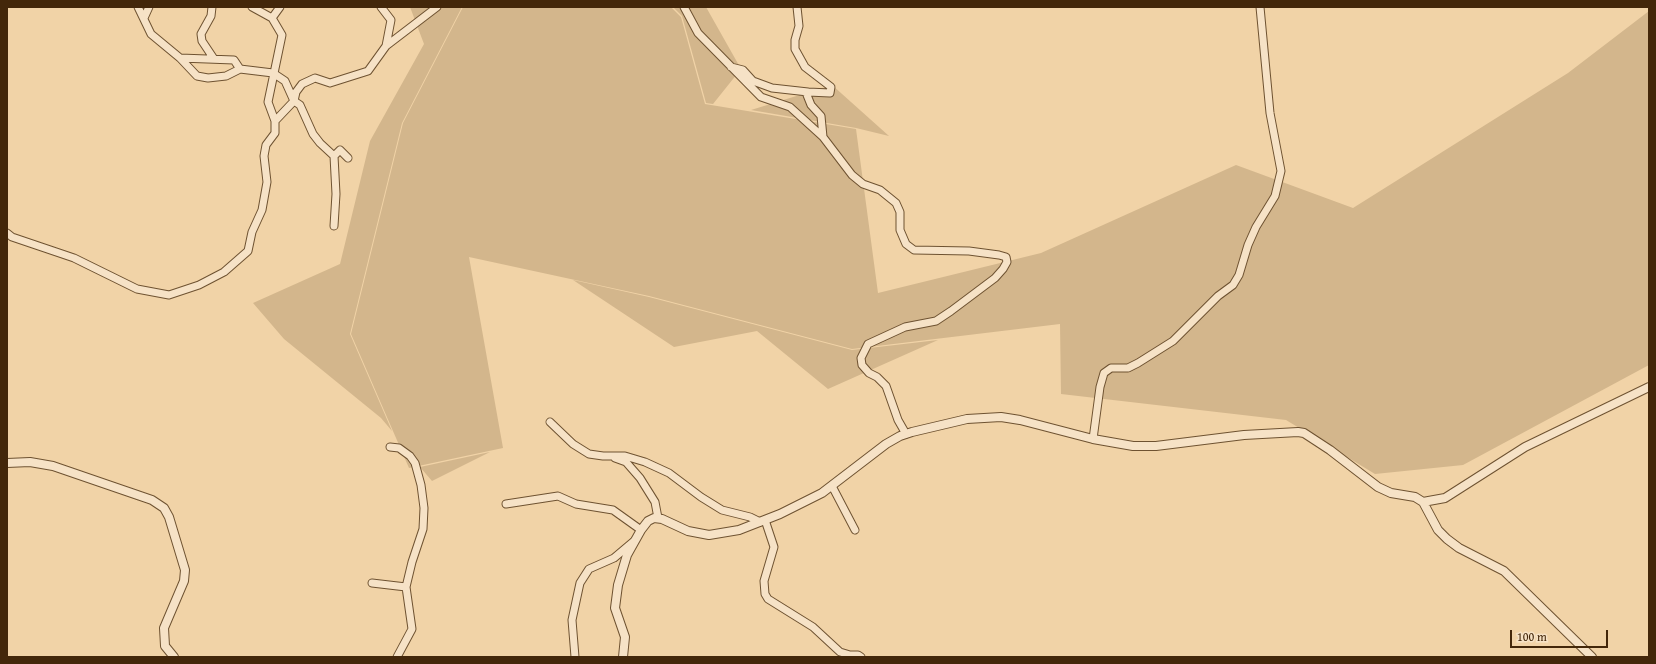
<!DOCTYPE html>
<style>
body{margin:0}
#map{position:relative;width:1656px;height:664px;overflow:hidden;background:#f1d3a7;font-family:"Gentium Book Plus",serif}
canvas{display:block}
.frame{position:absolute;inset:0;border:8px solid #43270a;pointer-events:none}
.scale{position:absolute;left:1510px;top:630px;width:98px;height:18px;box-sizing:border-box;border:2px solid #43270a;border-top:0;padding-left:5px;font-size:12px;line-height:14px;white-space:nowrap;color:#43270a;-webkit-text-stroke:3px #f6e2c6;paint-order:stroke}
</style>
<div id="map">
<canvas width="1656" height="664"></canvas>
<div class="frame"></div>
<div class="scale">100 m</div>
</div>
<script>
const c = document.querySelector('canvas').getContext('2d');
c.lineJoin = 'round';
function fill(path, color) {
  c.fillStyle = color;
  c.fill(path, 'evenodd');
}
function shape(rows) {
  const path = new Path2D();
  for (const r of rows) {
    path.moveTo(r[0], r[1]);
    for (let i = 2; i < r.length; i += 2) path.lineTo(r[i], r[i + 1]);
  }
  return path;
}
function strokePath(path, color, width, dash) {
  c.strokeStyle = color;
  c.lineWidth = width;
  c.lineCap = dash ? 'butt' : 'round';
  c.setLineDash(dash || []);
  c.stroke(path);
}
const green = shape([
 [410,7,462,7,402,123,350,334,392,431,381,418,284,339,253,303,340,264,370,141,424,44],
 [463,7,671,7,681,17,705,104,856,129,878,293,1041,253,1236,165,1353,208,1568,73,1649,11,1649,365,1463,465,1375,474,1286,420,1061,394,1060,324,852,349,649,296,469,257,503,448,409,468,351,334,403,123],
 [673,7,706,7,741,69,713,104,706,103,682,16],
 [832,85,889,136,856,128,751,110],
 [573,280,649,297,852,350,938,340,828,389,757,331,674,347],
 [490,452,432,481,420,467]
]);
const minor = shape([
 [138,7,151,34,180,58,197,76,208,78,226,76,240,69,273,73,285,81,294,101,300,105,313,134,320,143,334,156,336,194,334,226],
 [212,7,211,16,201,34,202,41,214,59],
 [684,7,698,33,761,97,790,107,823,137],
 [797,7,799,26,795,40,795,49,805,67,831,87,830,93,808,92,807,95,811,105,821,116,823,137,852,175,863,184,880,190,896,203,900,212,900,230,906,244,914,250,969,251,999,255,1006,257,1007,262,1003,269,995,278,951,311,936,321,905,327,868,344,861,358,862,365,869,373,877,377,886,386,898,420,906,434],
 [144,18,149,7],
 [272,18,280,7],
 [386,46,437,7],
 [180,58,234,60,240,69],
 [731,67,743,70,753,81,772,88,808,92],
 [275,121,294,101,296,92,302,84,315,78,330,83,368,71,386,46,391,20,381,7],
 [334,156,340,150,348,158],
 [7,233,12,237,74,258,137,289,169,295,199,285,224,272,248,251,252,232,262,210,267,182,264,156,266,145,275,133,275,121,268,102,282,35,272,18,252,7],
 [550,422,573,444,589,454,603,456,625,456,645,462,669,473,701,497,722,510,750,517,760,522],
 [1093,439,1100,387,1104,373,1111,368,1128,368,1138,363,1173,341,1218,296,1233,285,1239,275,1248,245,1256,227,1275,196,1281,171,1270,113,1260,7],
 [390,447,399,448,410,456,415,463,421,485,424,508,423,529,412,562,406,587,412,629,397,657],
 [615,458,626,462,640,478,655,502,658,518],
 [832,486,855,530],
 [506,504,558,496,576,504,613,510,641,530],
 [765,520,774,547,764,581,765,594,768,599,813,627,840,652,850,655,858,655,861,657],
 [372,583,406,587],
 [575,657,572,620,580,583,589,569,614,558,633,542]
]);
const tertiary = shape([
 [7,463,30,462,53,466,152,500,164,508,169,517,185,570,184,581,164,628,165,646,174,657],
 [1423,502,1438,530,1447,539,1459,548,1504,571,1592,657],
 [623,657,625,637,615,608,618,585,627,555,641,530,648,521,654,518,662,519,688,531,709,535,739,530,780,514,822,493,886,444,900,436,912,432,967,419,1001,417,1020,420,1093,439,1133,446,1156,446,1244,435,1298,432,1304,433,1330,450,1378,487,1391,493,1415,497,1423,502,1445,498,1525,447,1649,387]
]);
fill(green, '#d3b68c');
strokePath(minor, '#6e5231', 9);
strokePath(tertiary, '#6e5231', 10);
strokePath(minor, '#f6e2c6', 7);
strokePath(tertiary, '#f6e2c6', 8);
</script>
